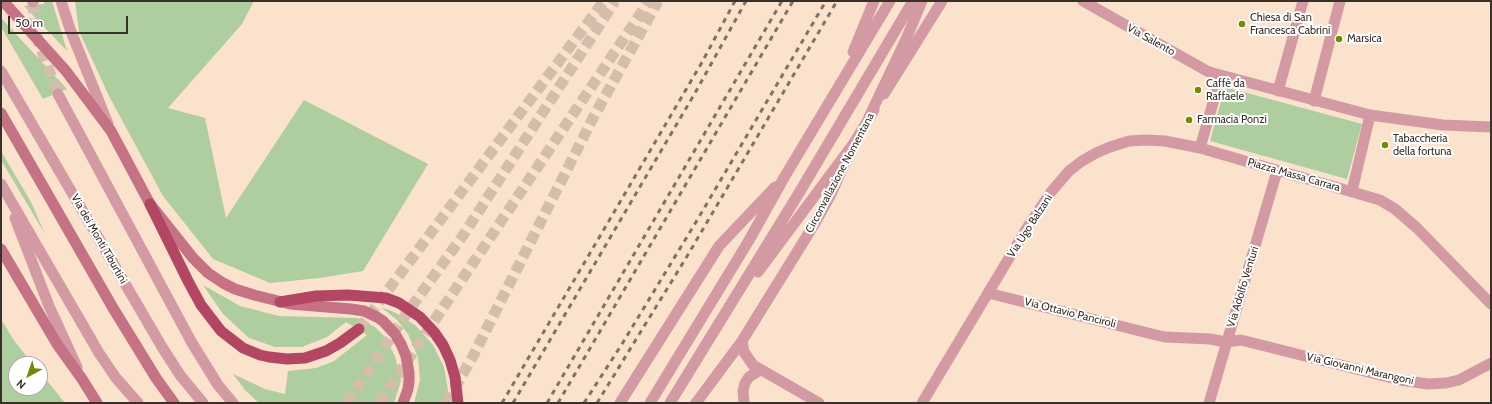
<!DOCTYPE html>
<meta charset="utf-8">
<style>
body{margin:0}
#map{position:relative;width:1492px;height:404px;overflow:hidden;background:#fae2cc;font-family:Cabin,sans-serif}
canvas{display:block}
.frame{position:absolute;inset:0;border:2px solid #393028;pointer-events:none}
.north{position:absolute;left:8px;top:356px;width:40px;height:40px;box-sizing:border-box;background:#fff;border:1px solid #b0aca9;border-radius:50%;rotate:220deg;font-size:11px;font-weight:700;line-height:16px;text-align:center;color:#393028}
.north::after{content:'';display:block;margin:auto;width:14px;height:18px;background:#728b00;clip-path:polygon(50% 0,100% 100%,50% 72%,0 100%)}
.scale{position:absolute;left:8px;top:16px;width:120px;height:18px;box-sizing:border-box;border:2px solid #393028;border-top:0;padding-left:5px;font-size:12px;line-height:14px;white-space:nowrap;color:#393028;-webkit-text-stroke:3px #fff;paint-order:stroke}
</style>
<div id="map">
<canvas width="1492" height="404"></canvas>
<div class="frame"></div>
<div class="north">N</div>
<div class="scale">50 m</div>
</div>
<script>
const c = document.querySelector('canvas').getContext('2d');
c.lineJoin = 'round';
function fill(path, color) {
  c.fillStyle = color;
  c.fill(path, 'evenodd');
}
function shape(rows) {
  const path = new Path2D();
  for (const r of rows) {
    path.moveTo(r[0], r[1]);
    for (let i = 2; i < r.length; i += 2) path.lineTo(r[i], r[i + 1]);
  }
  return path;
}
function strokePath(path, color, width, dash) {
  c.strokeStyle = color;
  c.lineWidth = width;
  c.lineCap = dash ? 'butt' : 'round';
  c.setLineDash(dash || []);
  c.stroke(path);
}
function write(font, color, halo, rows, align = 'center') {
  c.font = font + ' Cabin,sans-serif';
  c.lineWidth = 4;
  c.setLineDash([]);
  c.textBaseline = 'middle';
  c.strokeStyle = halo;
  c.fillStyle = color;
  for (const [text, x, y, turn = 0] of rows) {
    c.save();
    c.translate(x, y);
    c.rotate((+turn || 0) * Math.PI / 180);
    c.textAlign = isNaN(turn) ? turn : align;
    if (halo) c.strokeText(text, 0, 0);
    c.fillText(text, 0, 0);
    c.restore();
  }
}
const green = shape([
 [44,1,52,1,67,51,24,6,44,4],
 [75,1,254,1,242,24,168,108,205,118,226,218,304,100,428,164,363,271,320,278,270,283,213,259,163,196,109,96,79,31],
 [1,18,67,89,43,99,1,27],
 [1225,87,1362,124,1347,179,1210,141],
 [1,151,31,202,45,234,1,160],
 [203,285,240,306,279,316,358,318,375,327,385,337,395,356,401,381,394,403,259,403,245,390,233,374,265,389,285,394,288,371,316,368,334,361,367,335,346,322,327,337,302,347,275,347,249,338,223,314],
 [381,307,394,312,415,325,433,345,444,367,448,390,446,403,414,403,420,380,418,357,408,334,397,320],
 [1,319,15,342,33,364,16,364,16,388,40,388,40,372,65,403,1,403]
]);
const tertiaryTunnel = shape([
 [33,2,34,21,39,43,58,94]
]);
const trunkTunnel = shape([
 [359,329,604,1],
 [347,403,407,313,464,234,615,1],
 [379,403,649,1],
 [446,403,473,356,593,118,658,1]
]);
const minor = shape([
 [1083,1,1207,71,1213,73,1370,115,1443,125,1491,127],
 [1221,75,1200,148,1380,200,1395,209,1417,228,1491,304],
 [1278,91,1303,1],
 [884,94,942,1],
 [1314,101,1340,1],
 [1352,191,1370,115],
 [988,293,1152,334,1165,337,1210,339,1226,342,1241,340,1400,380,1428,384,1446,383,1459,380,1491,363],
 [742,341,744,352,753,365,819,403],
 [696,403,742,341,815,223,831,194,854,143,874,110],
 [744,403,743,391,745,383,749,377,760,370],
 [922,403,1027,228,1051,192,1069,171,1082,161,1096,153,1110,147,1129,141,1146,140,1165,141,1200,148],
 [1209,403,1277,171]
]);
const tertiary = shape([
 [33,1,33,2],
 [61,1,70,29,108,124],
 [853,52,874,1],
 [1,71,162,347,180,375,203,403],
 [58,94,192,343,218,385,233,403],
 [869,117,907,37,922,1],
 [1,184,99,353,116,378,138,403],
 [15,218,49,306,77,367],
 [758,272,854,143],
 [620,403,719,246,775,187],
 [650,403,748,242,785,176,890,1],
 [670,403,799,193,913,1]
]);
const secondary = shape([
 [3,1,66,71,111,131,150,204,193,258,208,273,223,283,235,289,254,295,290,304,351,309,364,311,377,317,383,321,395,334,401,344,406,356,409,373,409,381,408,389,403,403],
 [1,113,113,308,156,378,174,403],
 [1,249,57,344,82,379,97,403]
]);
const trunk = shape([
 [150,204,188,281,201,305,221,331,243,348,260,355,269,357,287,359,305,358,326,351,340,343,359,329],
 [280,302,316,296,348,295,386,298,399,303,420,317,434,332,443,345,450,360,455,377,458,403]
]);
const rail = shape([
 [502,403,701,64,735,1],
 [513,403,695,93,746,1],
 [547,403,782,1],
 [558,403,793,1],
 [584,403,622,344,696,222,826,1],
 [597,403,686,258,837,1]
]);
const markers = [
 [1242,24,4,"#728b00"],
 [1339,39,4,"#728b00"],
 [1198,90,4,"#728b00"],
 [1189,120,4,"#728b00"],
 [1385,145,4,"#728b00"]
];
const poiNames = [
 ["Chiesa di San",1250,18],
 ["Francesca Cabrini",1250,31],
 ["Marsica",1347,39],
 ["Caffè da",1206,84],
 ["Raffaele",1206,97],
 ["Farmacia Ponzi",1197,120],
 ["Tabaccheria",1393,139],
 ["della fortuna",1393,152]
];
const streetNames = [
 ["Via Salento",1151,40,29],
 ["Circonvallazione Nomentana",840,173,-62],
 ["Piazza Massa Carrara",1294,175,16],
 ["Via Ugo Balzani",1030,226,-57],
 ["Via dei Monti Tiburtini",99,239,60],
 ["Via Adolfo Venturi",1243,287,-73],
 ["Via Ottavio Panciroli",1070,313,14],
 ["Via Giovanni Marangoni",1360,369,13]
];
fill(green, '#afce9f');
strokePath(tertiaryTunnel, '#d3beab', 11, [11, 5.5]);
strokePath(trunkTunnel, '#d3beab', 11, [11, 5.5]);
strokePath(minor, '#d39aa4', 11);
strokePath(tertiary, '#d39aa4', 11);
strokePath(secondary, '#c47284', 11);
strokePath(trunk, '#b24663', 11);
strokePath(rail, '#807265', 3, [5, 5]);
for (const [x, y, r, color] of markers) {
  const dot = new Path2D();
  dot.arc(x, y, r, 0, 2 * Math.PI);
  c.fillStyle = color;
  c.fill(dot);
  strokePath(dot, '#fff', 1.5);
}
write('11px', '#393028', '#fff', poiNames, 'left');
write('11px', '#393028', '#fff', streetNames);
</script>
